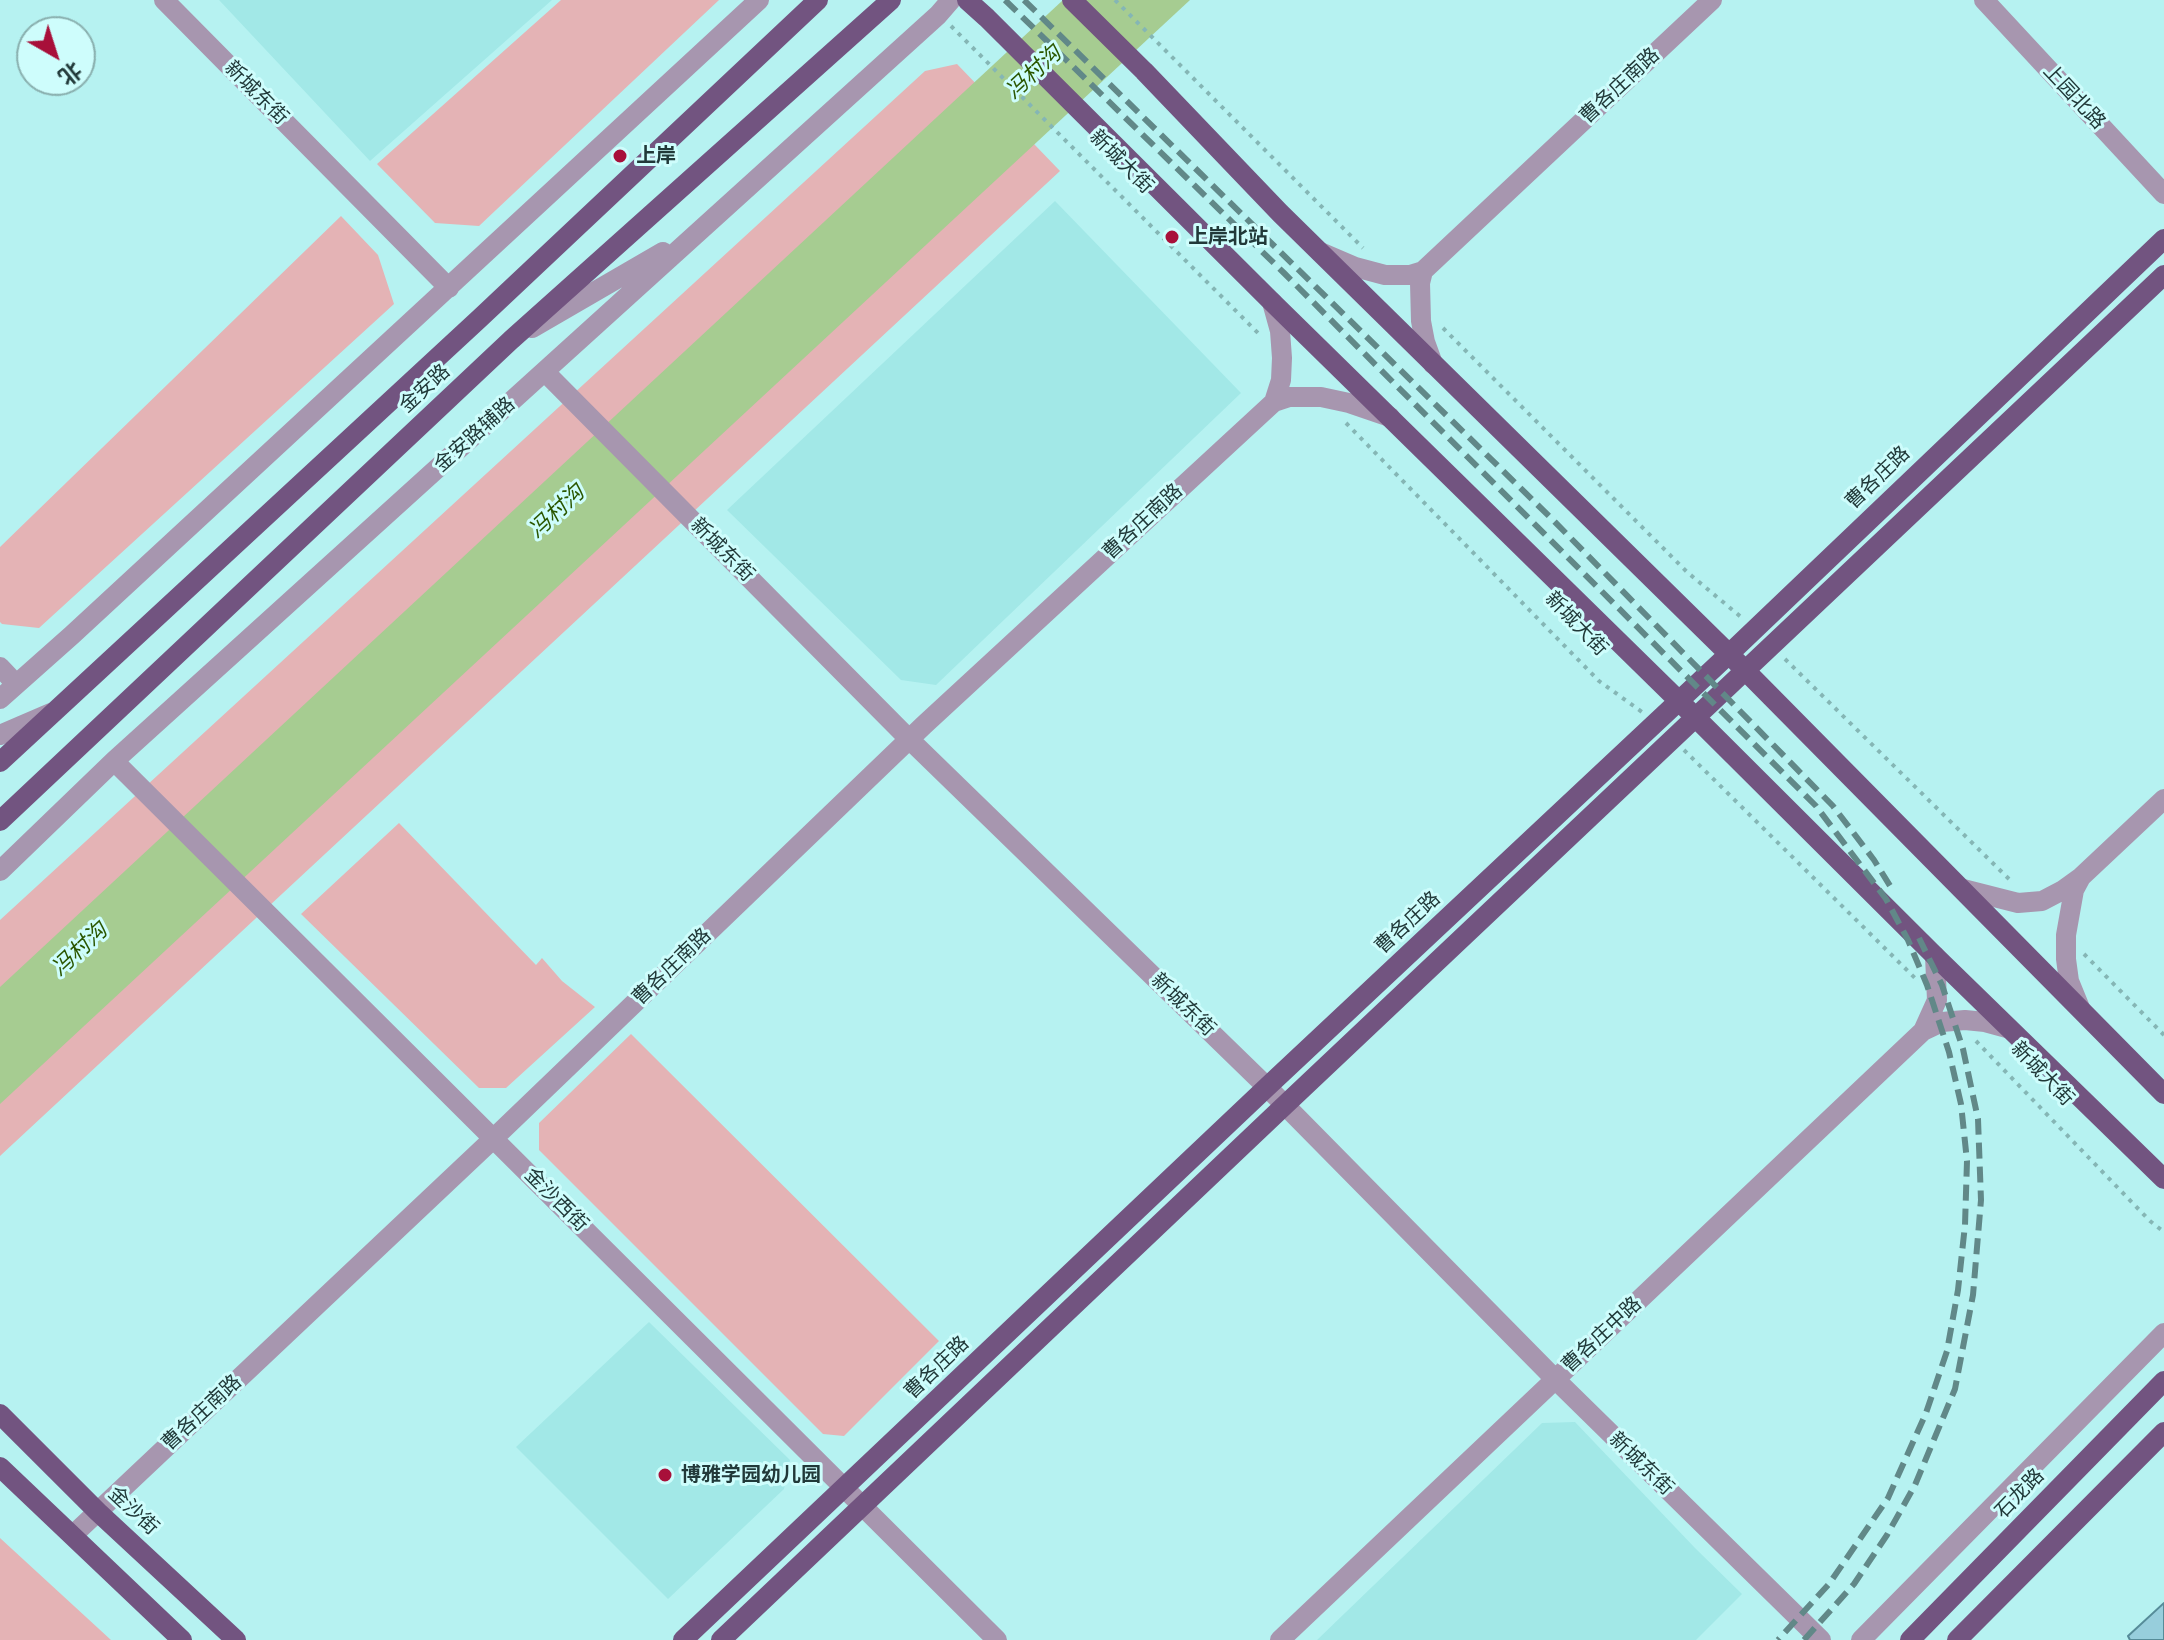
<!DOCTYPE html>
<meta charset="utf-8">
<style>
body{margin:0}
#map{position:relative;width:2164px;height:1640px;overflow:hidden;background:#b6f2f1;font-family:"Libre Baskerville","Noto Sans SC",serif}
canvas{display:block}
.north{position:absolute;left:16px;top:16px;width:80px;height:80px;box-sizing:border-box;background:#cefdfc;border:2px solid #89afae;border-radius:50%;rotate:141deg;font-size:22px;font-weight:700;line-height:32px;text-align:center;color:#213939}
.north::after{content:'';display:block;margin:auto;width:28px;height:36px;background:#a8103a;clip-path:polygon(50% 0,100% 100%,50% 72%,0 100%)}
</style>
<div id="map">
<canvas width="2164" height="1640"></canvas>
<div class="north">北</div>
</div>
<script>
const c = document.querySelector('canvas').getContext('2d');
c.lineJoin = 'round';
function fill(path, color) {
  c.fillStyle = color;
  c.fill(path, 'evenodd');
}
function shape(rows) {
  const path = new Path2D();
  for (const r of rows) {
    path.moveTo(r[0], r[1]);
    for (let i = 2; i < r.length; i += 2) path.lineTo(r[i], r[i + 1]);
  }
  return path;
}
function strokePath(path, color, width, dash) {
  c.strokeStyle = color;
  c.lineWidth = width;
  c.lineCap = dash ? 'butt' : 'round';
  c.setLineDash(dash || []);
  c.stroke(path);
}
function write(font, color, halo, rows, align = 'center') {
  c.font = font + ' "Libre Baskerville","Noto Sans SC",serif';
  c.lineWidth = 6;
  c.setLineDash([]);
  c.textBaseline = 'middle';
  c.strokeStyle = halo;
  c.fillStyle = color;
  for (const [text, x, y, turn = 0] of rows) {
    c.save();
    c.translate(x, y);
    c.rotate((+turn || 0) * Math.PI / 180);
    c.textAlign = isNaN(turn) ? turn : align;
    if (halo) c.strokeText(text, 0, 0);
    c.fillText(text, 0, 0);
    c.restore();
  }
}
const built = shape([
 [219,0,552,0,370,161],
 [1055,201,1241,393,936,685,901,680,727,510],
 [649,1322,790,1460,784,1489,668,1599,516,1447],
 [1575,1422,1695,1548,1742,1594,1696,1640,1317,1640,1542,1423]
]);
const green = shape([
 [561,0,719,0,479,226,435,223,377,164],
 [957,64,1060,171,0,1156,0,920,925,71],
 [341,216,378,255,394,304,39,628,2,624,0,622,0,547],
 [399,823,536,965,542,958,562,981,595,1007,506,1088,479,1088,301,914],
 [631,1034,939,1341,844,1436,823,1434,539,1150,539,1123],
 [0,1538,111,1640,0,1640]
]);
const water = shape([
 [1063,0,1190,0,0,1104,0,987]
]);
const building = shape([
 [2164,1603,2164,1640,2130,1640,2128,1636,2164,1603]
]);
const path = shape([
 [1115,0,1363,248],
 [951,26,1261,336],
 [1443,328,1687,572,1741,617],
 [1346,423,1599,681,1642,712],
 [1785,659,2010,880],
 [1684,750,1917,980],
 [2084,954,2164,1035],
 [1976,1041,2150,1221,2164,1232]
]);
const minor = shape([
 [164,0,449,288],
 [1984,0,2164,194],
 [1320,252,1355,267,1385,275,1410,275,1423,271,1712,0],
 [1423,271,1420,283,1421,321,1425,342,1433,364],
 [1272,302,1280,331,1282,358,1281,380,1274,402],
 [532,328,663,252],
 [545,372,909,739,1267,1087,1555,1379,1821,1640],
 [0,667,16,684],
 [0,699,72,635,759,0],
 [0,735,51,713],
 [114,761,997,1640],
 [0,871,114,761,938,15,951,0],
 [1963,889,2018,903,2042,901,2063,890,2081,877,2164,799],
 [2080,1008,2069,981,2066,959,2066,935,2074,890,2081,877],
 [1923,1031,1937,1000,1935,956],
 [73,1535,494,1138,924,725,1274,402,1289,397,1321,397,1349,403,1390,417],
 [1280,1640,1923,1031,1942,1022,1965,1020,1985,1022,2007,1028],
 [1861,1640,2164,1333]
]);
const major = shape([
 [967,0,987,18,1272,302,1679,701,1935,956,2164,1179],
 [1072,0,1144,71,1280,213,1729,654,2164,1094],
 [0,762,479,319,818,0],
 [0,821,511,340,891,0],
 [0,1414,98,1512,236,1640],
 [0,1467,182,1640],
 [683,1640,1267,1087,1729,654,2164,239],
 [721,1640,1285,1105,2164,275],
 [1910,1640,2164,1381],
 [1957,1640,2164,1432]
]);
const rail = shape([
 [1005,0,1284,273,1816,806,1886,899,1908,940,1927,985,1949,1052,1961,1104,1967,1161,1965,1225,1958,1290,1947,1351,1926,1413,1888,1498,1829,1584,1778,1640],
 [1024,0,1554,521,1833,806,1874,860,1892,889],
 [1804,1640,1854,1584,1887,1535,1915,1485,1955,1389,1973,1295,1981,1200,1978,1119,1963,1049,1942,985,1919,938]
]);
const markers = [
 [620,156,8,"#a8103a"],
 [1172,237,8,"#a8103a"],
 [665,1475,8,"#a8103a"]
];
const streetNames = [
 ["曹各庄南路",1620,86,-43],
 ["新城东街",256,93,45],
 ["上园北路",2074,97,47],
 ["新城大街",1121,162,45],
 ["金安路",425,389,-43],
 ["金安路辅路",475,435,-42],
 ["曹各庄路",1878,478,-44],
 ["曹各庄南路",1143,522,-43],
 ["新城东街",722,550,45],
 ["新城大街",1576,624,46],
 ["曹各庄路",1408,923,-43],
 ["曹各庄南路",672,967,-44],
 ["新城东街",1183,1005,44],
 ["新城大街",2042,1074,46],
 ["金沙西街",556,1200,45],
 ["曹各庄中路",1602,1335,-43],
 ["曹各庄路",937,1368,-44],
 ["曹各庄南路",202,1413,-43],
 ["新城东街",1641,1464,44],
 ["石龙路",2020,1494,-46],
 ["金沙街",133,1511,43]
];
const poiNames = [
 ["上岸",636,156],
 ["上岸北站",1188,237],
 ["博雅学园幼儿园",681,1475]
];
const waterNames = [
 ["冯村沟",1034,73,-43],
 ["冯村沟",557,512,-43],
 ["冯村沟",80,950,-43]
];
fill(built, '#a2e8e7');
fill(green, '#e4b3b5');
fill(water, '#a6cc91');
fill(building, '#97cedc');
strokePath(building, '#568c99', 2);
strokePath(path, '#85b6b5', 4, [4, 6]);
strokePath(minor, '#a796af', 20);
strokePath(major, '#725480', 20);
strokePath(rail, '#618888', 6, [16, 8]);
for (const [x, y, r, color] of markers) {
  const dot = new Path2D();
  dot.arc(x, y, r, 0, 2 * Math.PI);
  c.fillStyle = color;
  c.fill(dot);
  strokePath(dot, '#cefdfc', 3);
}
write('20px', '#213939', '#cefdfc', streetNames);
write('bold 20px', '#213939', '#cefdfc', poiNames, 'left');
write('italic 22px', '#2b5700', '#cefdfc', waterNames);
</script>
